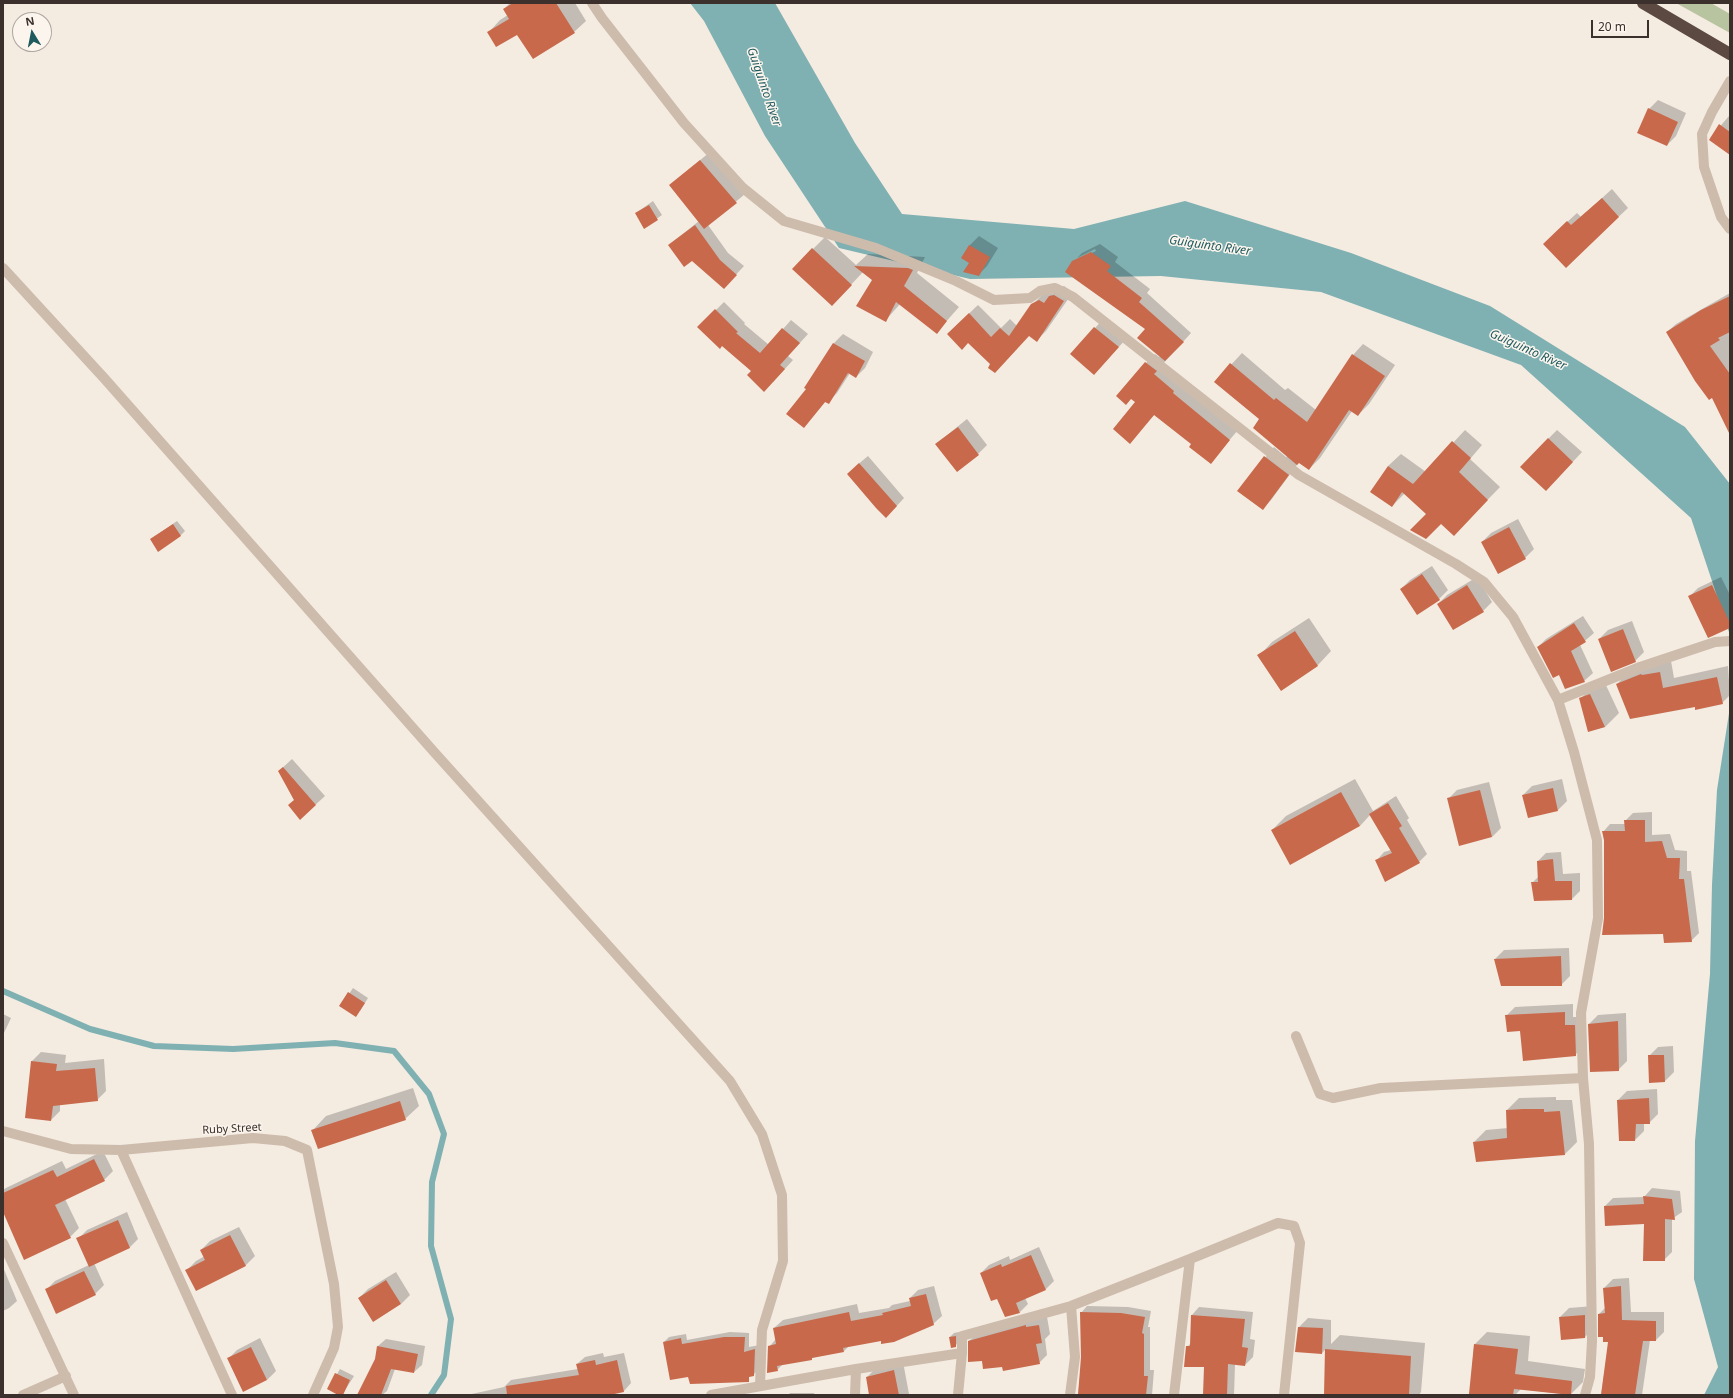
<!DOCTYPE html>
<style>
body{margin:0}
#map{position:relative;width:1733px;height:1398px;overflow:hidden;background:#f4ebe1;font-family:"Noto Sans",sans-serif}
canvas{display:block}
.frame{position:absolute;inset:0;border:4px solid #3b302b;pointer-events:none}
.north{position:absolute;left:12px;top:12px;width:40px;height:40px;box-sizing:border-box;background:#fbf5ee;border:1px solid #aea6a0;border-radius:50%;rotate:350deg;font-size:11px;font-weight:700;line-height:16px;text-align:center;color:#3b302b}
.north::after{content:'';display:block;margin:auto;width:14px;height:18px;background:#1f5a5e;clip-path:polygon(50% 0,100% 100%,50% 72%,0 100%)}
.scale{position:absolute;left:1591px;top:20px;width:58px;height:18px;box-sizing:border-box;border:2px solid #3b302b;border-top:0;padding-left:5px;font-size:12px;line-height:14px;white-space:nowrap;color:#3b302b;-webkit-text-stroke:3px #fbf5ee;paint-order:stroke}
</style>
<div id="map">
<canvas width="1733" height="1398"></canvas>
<div class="frame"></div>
<div class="north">N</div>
<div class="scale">20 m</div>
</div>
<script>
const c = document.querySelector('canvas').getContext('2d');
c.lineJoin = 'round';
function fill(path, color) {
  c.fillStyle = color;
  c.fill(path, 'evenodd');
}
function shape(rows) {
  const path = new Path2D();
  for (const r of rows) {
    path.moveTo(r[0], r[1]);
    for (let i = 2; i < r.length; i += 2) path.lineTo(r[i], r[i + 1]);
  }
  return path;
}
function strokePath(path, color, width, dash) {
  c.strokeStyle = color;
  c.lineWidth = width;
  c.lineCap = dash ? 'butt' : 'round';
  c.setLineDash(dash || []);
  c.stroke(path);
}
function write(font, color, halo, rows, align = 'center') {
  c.font = font + ' "Noto Sans",sans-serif';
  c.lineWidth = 3;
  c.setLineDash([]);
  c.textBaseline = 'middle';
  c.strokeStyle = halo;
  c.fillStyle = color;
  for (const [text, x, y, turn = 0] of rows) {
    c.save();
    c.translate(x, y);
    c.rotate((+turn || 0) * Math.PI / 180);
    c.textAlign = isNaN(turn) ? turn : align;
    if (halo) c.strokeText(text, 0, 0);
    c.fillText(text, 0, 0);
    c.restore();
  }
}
const green = shape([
 [1676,3,1711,3,1730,14,1730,33]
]);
const water = shape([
 [690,3,775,3,855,143,902,214,1074,229,1185,201,1351,253,1490,306,1685,427,1730,484,1730,635,1691,518,1521,365,1321,292,1161,276,970,279,839,248,765,136,704,21],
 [1730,707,1730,1395,1704,1395,1718,1367,1694,1279,1695,1141,1710,974,1712,885,1717,790]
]);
const shadow = shape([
 [510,3,575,3,586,21,574,32,517,33,489,32,500,20,508,15,504,9],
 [1658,100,1686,113,1676,136,1667,145,1649,109],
 [1729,116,1730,117,1730,153,1710,138],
 [710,152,745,194,708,225,728,253,744,266,731,280,692,260,669,245,699,221,670,185],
 [1612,189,1628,208,1566,266,1553,235,1577,213,1581,217],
 [653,201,662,215,645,227,636,213],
 [979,236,998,248,987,266,978,275,970,263,962,258,970,245],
 [825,237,856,265,868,254,925,257,917,273,959,307,937,332,900,304,885,321,874,280,863,272,832,305,813,249],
 [1100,244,1118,257,1115,262,1150,289,1147,293,1191,333,1162,365,1238,430,1210,463,1193,443,1155,414,1130,442,1146,363,1155,354,1159,357,1160,356,1147,329,1073,262,1096,251,1095,249,1077,258,1082,253],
 [1064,286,1073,292,1046,331,1037,340,1029,335,992,364,957,325,978,305,1001,328,1010,319,1017,326,1032,305,1042,295,1048,291,1052,294,1059,287],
 [1730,293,1730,425,1713,396,1667,332,1676,324],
 [724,302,745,323,744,324,769,345,791,320,808,334,788,356,793,360,773,382,753,371,699,327],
 [1104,318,1127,338,1094,374,1072,354],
 [843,334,873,352,865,368,856,377,850,373,837,393,828,402,826,401,804,427,807,389,806,388,834,343],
 [1363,344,1395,365,1369,404,1358,415,1352,411,1320,458,1309,469,1299,462,1271,500,1262,509,1238,491,1274,447,1286,457,1288,456,1261,419,1216,381,1242,353,1285,390,1288,388,1316,410,1353,355],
 [967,419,987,445,978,454,936,444],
 [1465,430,1482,445,1470,459,1500,487,1466,522,1441,522,1427,514,1405,493,1392,506,1388,466,1401,454,1426,472],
 [1557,430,1582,452,1555,481,1548,439],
 [868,456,904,498,894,509,856,466],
 [1518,519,1534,549,1525,558,1482,542,1491,533],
 [177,521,185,531,180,536,151,539],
 [1432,566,1448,590,1439,599,1418,613,1401,589,1410,580],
 [1477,577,1492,602,1483,611,1438,604,1447,595],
 [1721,577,1730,595,1730,627,1689,597,1698,588],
 [1583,616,1594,633,1580,645,1593,673,1584,681,1538,647,1546,639],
 [1309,618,1331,651,1318,665,1281,689,1259,656,1272,642],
 [1632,621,1644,652,1635,661,1599,639,1608,630],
 [1671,661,1674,678,1728,666,1730,695,1722,703,1695,706,1617,684,1628,673],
 [1604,681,1619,713,1605,727,1589,731,1580,699,1594,685],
 [292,759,325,796,301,818,294,800,279,771],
 [1355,779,1373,811,1396,796,1409,818,1407,820,1427,854,1419,862,1377,860,1384,852,1391,850,1370,815,1360,826,1272,830,1286,816],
 [1562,779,1567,801,1558,810,1523,795,1532,786],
 [1489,782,1501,828,1492,837,1448,799,1457,790],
 [1652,812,1652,835,1670,834,1675,850,1687,851,1687,871,1691,871,1699,933,1691,941,1606,918,1604,840,1603,832,1610,824,1626,824,1625,821,1633,813],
 [1561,852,1563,874,1580,873,1580,891,1572,899,1533,882,1539,876,1538,861,1546,853],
 [1569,948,1570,976,1561,985,1502,985,1495,959,1504,950],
 [353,988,368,998,360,1011,341,1006],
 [1573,1004,1573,1017,1583,1017,1584,1046,1575,1055,1521,1030,1506,1016,1515,1007],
 [1626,1013,1627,1061,1618,1070,1589,1024,1598,1015],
 [3,1014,11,1018,3,1035],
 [1673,1046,1674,1072,1665,1081,1650,1082,1649,1056,1658,1047],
 [41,1052,66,1055,65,1063,104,1059,106,1091,97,1100,60,1104,60,1111,51,1120,32,1061],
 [413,1088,419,1106,405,1119,313,1130,326,1116],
 [1657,1089,1658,1114,1649,1123,1644,1123,1644,1131,1635,1140,1618,1100,1627,1091],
 [1556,1097,1556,1100,1572,1100,1577,1142,1565,1154,1474,1142,1486,1130,1508,1128,1507,1110,1519,1098],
 [103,1151,113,1171,104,1180,65,1199,79,1228,70,1237,3,1211,3,1190,6,1188,62,1161,66,1169],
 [1652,1188,1680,1191,1682,1212,1672,1219,1672,1252,1664,1260,1645,1223,1605,1206,1613,1198,1644,1197],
 [127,1212,138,1239,129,1248,94,1263,104,1285,95,1294,46,1290,55,1281,89,1265,78,1239,87,1230],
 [239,1227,255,1256,246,1265,197,1289,187,1270,196,1261,205,1256,201,1250,210,1241],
 [1039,1247,1054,1281,1046,1289,1025,1298,1028,1304,1020,1312,997,1297,981,1273,989,1265,1009,1256,1010,1260],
 [3,1267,17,1301,9,1308,3,1311],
 [396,1272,410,1295,401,1304,359,1298,368,1289],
 [1629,1278,1631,1312,1664,1312,1664,1332,1656,1340,1650,1340,1642,1395,1601,1395,1609,1341,1599,1314,1605,1308,1604,1288,1613,1279],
 [934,1286,942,1316,933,1324,882,1340,849,1346,844,1351,783,1364,777,1370,769,1347,776,1339,774,1328,783,1320,857,1304,859,1313,889,1308,892,1305,910,1301,910,1298,918,1290],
 [1087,1306,1128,1307,1151,1311,1148,1327,1150,1327,1150,1370,1154,1370,1152,1395,1078,1395,1082,1358,1081,1313],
 [1594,1306,1594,1328,1585,1337,1562,1339,1560,1317,1569,1308],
 [1199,1307,1253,1312,1250,1339,1255,1340,1253,1357,1245,1365,1235,1364,1234,1395,1204,1395,1205,1366,1187,1347,1191,1343,1192,1315],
 [1047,1317,1050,1334,1045,1339,1047,1355,1039,1363,1003,1366,969,1341,978,1333],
 [1308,1318,1331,1320,1331,1344,1340,1335,1425,1343,1421,1392,1419,1395,1325,1395,1326,1349,1322,1353,1299,1327],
 [730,1332,749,1333,749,1347,760,1345,759,1369,753,1375,689,1376,664,1342,669,1337,686,1334,687,1340],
 [959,1332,959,1342,955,1346,950,1337,954,1333],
 [1487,1332,1530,1336,1528,1361,1585,1369,1583,1382,1570,1395,1521,1389,1515,1395,1470,1393,1474,1345],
 [260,1338,276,1371,267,1380,228,1359,237,1350],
 [386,1339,425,1346,422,1365,414,1372,395,1369,387,1391,382,1395,369,1395,378,1346],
 [603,1353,604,1357,624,1353,631,1383,624,1391,606,1395,467,1395,504,1387,511,1380,578,1369,577,1364,585,1357],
 [903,1362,909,1394,907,1395,870,1395,867,1377,876,1368],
 [340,1369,354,1376,342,1395,328,1389],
 [790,1393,814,1393,815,1395,788,1395]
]);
const stream = shape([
 [3,991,90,1029,154,1046,233,1049,335,1043,394,1051,429,1094,444,1134,432,1182,431,1246,451,1319,444,1375,431,1395]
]);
const building = shape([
 [513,3,556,3,575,33,533,59,517,35,496,47,487,32,509,19,503,9],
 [1648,108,1678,122,1667,146,1637,133],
 [1719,124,1730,132,1730,155,1709,140],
 [700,160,737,203,704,229,669,185],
 [1602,198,1619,217,1566,268,1543,244,1567,221,1571,225],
 [649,205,658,220,644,229,635,213],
 [695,225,720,260,737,275,724,289,692,261,684,267,668,245],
 [969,245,990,257,979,276,963,272,969,263,961,258],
 [812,248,852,285,832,306,792,269],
 [1091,252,1111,266,1107,271,1142,298,1139,302,1184,342,1165,361,1137,338,1145,329,1065,272,1072,261],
 [854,266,908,268,913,270,904,286,947,321,937,334,896,302,886,322,856,306,872,280],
 [1054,295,1064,301,1037,342,1029,336,995,373,988,368,990,364,968,343,962,350,947,334,969,313,991,337,1000,328,1009,336,1031,304,1039,300,1044,303,1049,296],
 [1730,296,1730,332,1718,338,1720,340,1710,346,1730,374,1730,435,1712,398,1709,400,1695,381,1666,332,1701,310],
 [715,309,738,332,736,333,760,353,782,328,800,343,780,365,785,369,764,392,747,375,751,371,722,346,720,349,697,327],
 [1094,327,1119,347,1094,375,1070,354],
 [833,343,865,361,856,378,848,373,829,404,825,402,804,428,786,414,806,389,804,388],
 [1352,354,1385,376,1358,416,1349,410,1309,470,1299,463,1297,465,1253,428,1259,419,1214,382,1230,363,1274,400,1276,398,1307,422],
 [1145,362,1157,371,1154,374,1174,391,1173,393,1230,440,1211,464,1189,447,1191,444,1154,415,1130,444,1113,429,1135,402,1131,399,1126,405,1116,396],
 [958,427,979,455,957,472,935,444],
 [1548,438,1573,462,1546,491,1520,467],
 [1452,441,1471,458,1459,472,1488,500,1454,536,1441,524,1426,539,1410,530,1426,514,1402,492,1392,507,1370,492,1388,466,1413,484],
 [1264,456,1289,475,1263,510,1237,491],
 [859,463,897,506,886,518,876,508,847,474],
 [173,524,181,536,158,552,150,539],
 [1509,527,1526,559,1498,574,1481,542],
 [1422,574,1440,600,1417,615,1400,589],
 [1467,585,1484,612,1453,630,1437,604],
 [1712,585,1730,623,1730,628,1708,638,1688,596],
 [1574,623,1586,642,1571,651,1585,682,1565,689,1559,675,1553,678,1537,647],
 [1623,629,1636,662,1611,672,1598,639],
 [1295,631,1318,666,1281,691,1257,655],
 [1660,672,1663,688,1717,677,1723,704,1695,710,1695,707,1630,719,1616,684,1641,674,1642,675],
 [1590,694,1605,727,1588,732,1579,698],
 [283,767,316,805,300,820,288,805,294,800,278,771],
 [1553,788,1558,811,1528,818,1522,795],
 [1480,790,1492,837,1459,846,1447,798],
 [1341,792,1360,826,1290,865,1271,830],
 [1388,803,1402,826,1399,828,1420,863,1385,882,1375,860,1392,853,1369,814],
 [1624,820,1645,820,1645,842,1662,841,1667,858,1680,858,1679,879,1684,879,1692,942,1664,943,1663,934,1602,935,1604,918,1604,840,1602,831,1625,831],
 [1553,859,1555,881,1572,881,1572,900,1534,901,1531,882,1538,882,1537,861],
 [1561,956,1562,986,1501,986,1494,959],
 [348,992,365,1003,356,1017,339,1006],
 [1565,1012,1565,1025,1575,1025,1576,1056,1523,1061,1520,1031,1507,1032,1505,1015],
 [1618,1021,1619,1071,1590,1072,1588,1024],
 [1648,1055,1664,1055,1665,1082,1649,1083],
 [31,1061,57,1064,56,1071,95,1068,98,1101,53,1106,51,1121,25,1118],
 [1649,1098,1650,1124,1636,1124,1635,1141,1619,1141,1617,1100],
 [400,1101,406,1120,318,1149,311,1130],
 [1523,1109,1544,1109,1544,1112,1560,1111,1565,1155,1476,1162,1473,1142,1507,1138,1506,1110],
 [94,1159,105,1181,55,1205,71,1238,24,1260,3,1212,3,1193,53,1170,57,1177],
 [1643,1196,1672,1199,1675,1220,1665,1219,1665,1261,1643,1261,1644,1224,1605,1226,1604,1206,1644,1204],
 [118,1220,130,1248,89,1267,76,1238],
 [230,1235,246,1266,196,1291,185,1270,205,1260,200,1250],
 [1031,1255,1046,1290,1016,1303,1020,1313,1005,1317,997,1299,991,1301,980,1273,1001,1264,1002,1267],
 [84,1271,96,1295,56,1314,45,1289],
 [386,1280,401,1304,373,1322,358,1298],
 [1621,1286,1622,1320,1656,1321,1656,1341,1643,1341,1635,1395,1601,1395,1608,1342,1603,1342,1603,1337,1598,1337,1598,1314,1605,1313,1603,1288],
 [926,1294,934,1325,894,1342,881,1344,881,1341,843,1348,844,1352,812,1358,812,1360,777,1366,778,1371,767,1373,768,1346,776,1344,773,1328,849,1312,851,1321,883,1315,882,1313,911,1306,909,1298],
 [1080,1312,1121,1313,1145,1317,1142,1333,1144,1334,1144,1376,1148,1376,1146,1395,1078,1395,1081,1357],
 [1191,1315,1245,1319,1242,1347,1248,1348,1245,1366,1228,1364,1227,1395,1203,1395,1204,1367,1184,1367,1186,1346,1190,1346],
 [1585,1315,1585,1338,1561,1340,1559,1317],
 [1026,1325,1026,1327,1039,1325,1042,1343,1036,1344,1040,1364,1003,1371,1002,1367,983,1369,982,1361,968,1362,968,1341],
 [1298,1327,1323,1328,1322,1354,1295,1352],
 [956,1336,956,1347,951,1348,949,1337],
 [724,1337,745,1337,744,1352,755,1349,754,1376,749,1377,749,1382,690,1384,688,1377,670,1380,663,1342,681,1338,682,1344],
 [1474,1344,1518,1349,1515,1374,1572,1381,1571,1395,1514,1389,1513,1395,1469,1394],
 [377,1346,418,1354,414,1373,391,1369,381,1395,357,1395,375,1359],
 [251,1347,267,1380,243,1392,227,1358],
 [1325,1349,1411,1356,1409,1395,1324,1395],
 [595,1360,596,1365,617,1360,624,1392,610,1395,507,1395,506,1386,579,1375,576,1364],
 [894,1370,899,1395,869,1395,866,1377],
 [335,1373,350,1380,343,1395,338,1395,327,1389]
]);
const minor = shape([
 [592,3,602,18,684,123,743,188,784,221,876,248,956,281,994,300,1030,298,1040,291,1055,288,1073,297,1299,475,1456,564,1484,582,1513,617,1558,700],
 [3,268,104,378,435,753,730,1081,762,1134,782,1195,783,1261,762,1330,760,1386],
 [1296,1036,1320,1094,1333,1098,1381,1088,1583,1078],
 [3,1131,71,1149,121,1150,253,1138,285,1141,307,1150,334,1284,338,1327,334,1348,313,1395],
 [121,1150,232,1395],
 [3,1243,74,1395],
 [23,1395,66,1376],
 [711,1395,856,1369,962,1353,962,1336,1071,1306,1190,1259,1278,1223,1294,1226,1300,1243,1284,1395],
 [855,1395,856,1369],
 [958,1395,962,1353],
 [1070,1395,1075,1357,1071,1306],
 [1174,1395,1190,1259],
 [1585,1395,1590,1377,1592,1341,1589,1144,1583,1078,1581,1013,1598,918,1597,840,1574,752,1558,700,1640,667,1715,642,1730,641]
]);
const tertiary = shape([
 [1730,81,1712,112,1702,134,1704,167,1721,217,1730,229]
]);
const motorway = shape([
 [1643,3,1730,54]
]);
const streetNames = [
 ["Ruby Street",232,1129,-3]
];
const waterNames = [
 ["Guiguinto River",764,87,71],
 ["Guiguinto River",1210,246,8],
 ["Guiguinto River",1528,350,24]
];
fill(green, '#b8c4a0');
fill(water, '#7fb0b2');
fill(shadow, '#0003');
strokePath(stream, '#7fb0b2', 6);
fill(building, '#c8694b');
strokePath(minor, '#cdbbac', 10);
strokePath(tertiary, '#cdbbac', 10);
strokePath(motorway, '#5c4a42', 12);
write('11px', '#3b302b', '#fbf5ee', streetNames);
write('italic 12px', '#1f5a5e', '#fbf5ee', waterNames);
</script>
